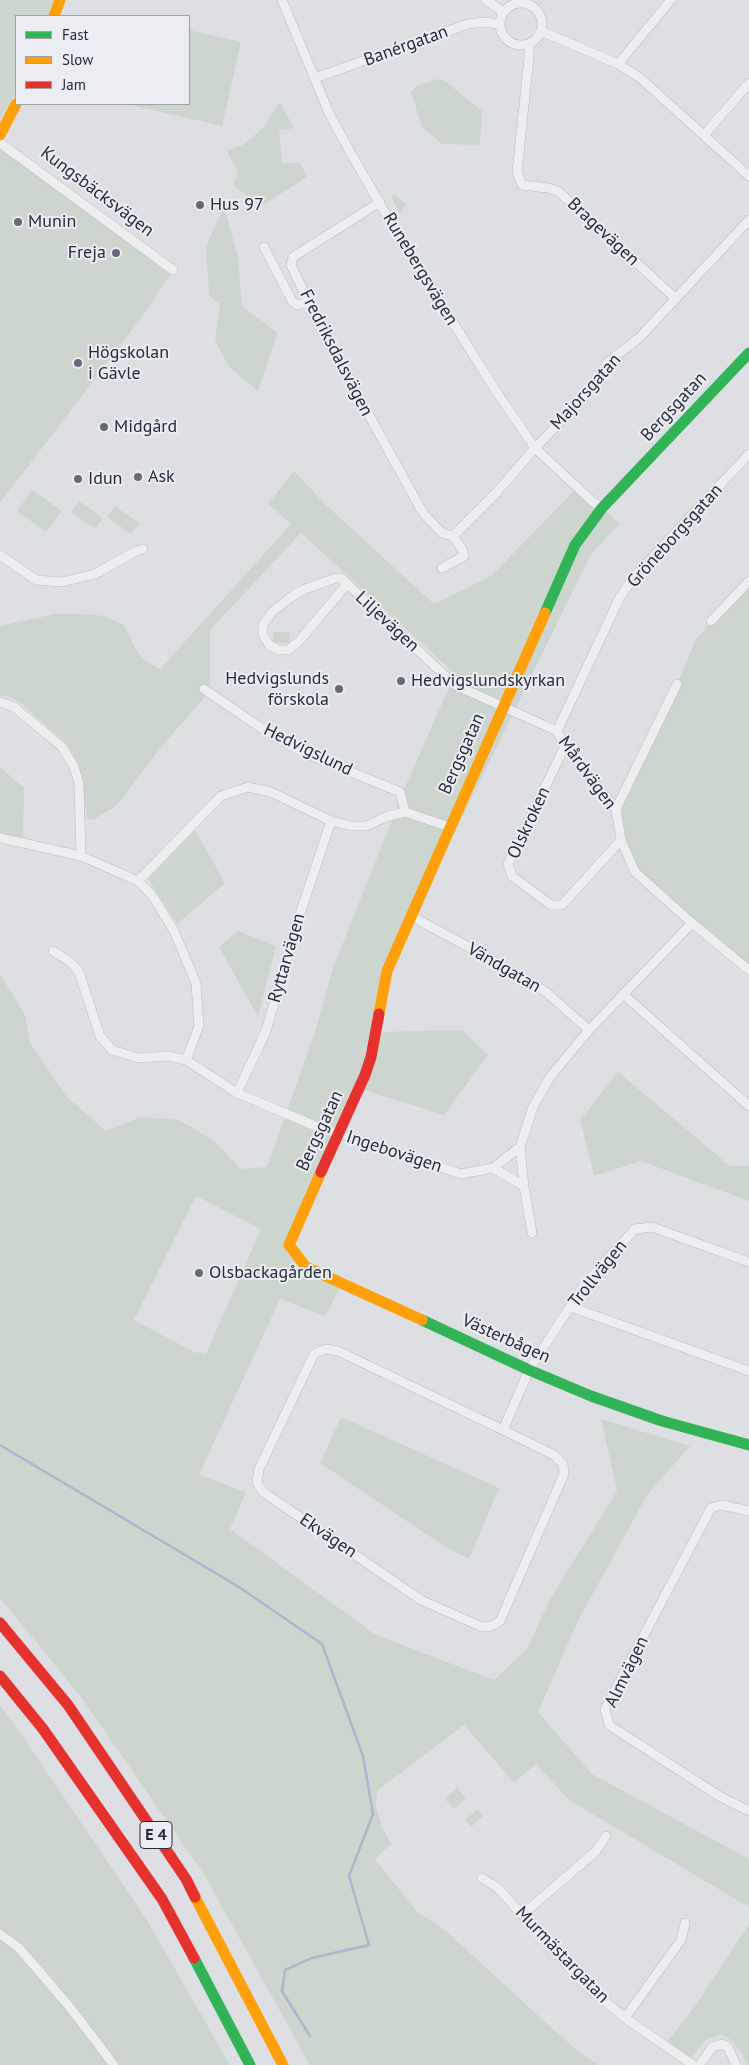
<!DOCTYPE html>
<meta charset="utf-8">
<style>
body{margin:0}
#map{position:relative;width:749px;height:2065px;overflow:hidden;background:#dedfe3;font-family:"PT Sans",sans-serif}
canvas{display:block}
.legend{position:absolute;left:15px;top:15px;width:175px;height:90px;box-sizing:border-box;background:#ebedf3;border:1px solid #9d9fa9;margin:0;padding:6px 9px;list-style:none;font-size:15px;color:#272a3a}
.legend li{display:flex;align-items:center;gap:10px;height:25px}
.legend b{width:25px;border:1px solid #9d9fa9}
</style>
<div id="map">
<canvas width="749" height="2065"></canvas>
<ul class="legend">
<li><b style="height:6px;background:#30b455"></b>Fast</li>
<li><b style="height:6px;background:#ff9f0a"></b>Slow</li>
<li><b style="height:6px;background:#e5322d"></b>Jam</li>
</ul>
</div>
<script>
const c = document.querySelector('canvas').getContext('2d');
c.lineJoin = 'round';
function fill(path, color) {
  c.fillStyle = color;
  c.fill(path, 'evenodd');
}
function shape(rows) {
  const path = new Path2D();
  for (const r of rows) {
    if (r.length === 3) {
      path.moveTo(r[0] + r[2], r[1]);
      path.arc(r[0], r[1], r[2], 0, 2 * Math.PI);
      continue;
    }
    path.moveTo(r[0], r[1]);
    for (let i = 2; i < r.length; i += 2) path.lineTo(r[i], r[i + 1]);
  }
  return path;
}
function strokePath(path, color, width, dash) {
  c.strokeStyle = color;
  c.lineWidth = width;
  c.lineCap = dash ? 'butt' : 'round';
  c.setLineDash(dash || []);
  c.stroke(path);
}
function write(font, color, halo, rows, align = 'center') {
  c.font = font + ' "PT Sans",sans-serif';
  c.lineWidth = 4;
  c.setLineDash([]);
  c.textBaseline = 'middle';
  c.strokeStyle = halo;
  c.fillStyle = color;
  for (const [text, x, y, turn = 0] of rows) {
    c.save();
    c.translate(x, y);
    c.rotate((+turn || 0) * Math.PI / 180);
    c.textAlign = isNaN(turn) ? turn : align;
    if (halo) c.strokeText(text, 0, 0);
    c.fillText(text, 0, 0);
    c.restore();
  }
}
const green = shape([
 [0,0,54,0,48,16,16,16,16,91,0,120],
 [189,30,241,42,222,126,126,104,189,104],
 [438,79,445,81,482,111,480,142,477,145,442,144,422,127,411,92,416,86],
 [280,102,294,128,279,131,282,163,300,163,307,177,260,207,233,185,238,173,227,151,244,144,263,128],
 [0,143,173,270,142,317,0,503],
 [390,195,392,197,395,195,406,204,401,212,399,212],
 [224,206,238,257,242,306,278,333,258,391,230,368,215,341,220,305,209,295,206,246],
 [294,471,325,504,434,604,491,576,577,488,594,498,619,524,591,554,387,971,378,1032,462,1030,488,1055,444,1115,358,1088,295,1245,308,1263,344,1280,325,1316,280,1299,199,1475,246,1492,230,1529,376,1635,494,1680,527,1649,550,1599,617,1491,601,1419,690,1446,647,1495,578,1621,538,1712,592,1774,749,1859,749,1907,569,1800,536,1764,514,1783,464,1725,377,1791,376,1807,382,1827,391,1844,375,1859,417,1912,444,1929,545,2022,578,2051,599,2065,310,2065,205,1876,81,1697,0,1598,0,974,25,1015,30,1043,67,1097,106,1131,140,1117,179,1120,214,1141,241,1169,267,1167,315,1032,333,968,405,787,455,674,301,533,210,630,210,684,205,697,163,745,117,805,93,820,87,819,79,765,67,744,21,703,10,697,0,695,0,626,55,614,83,614,104,616,124,625,135,648,142,658,160,669,291,524,268,504],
 [196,1196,261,1229,206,1354,194,1352,134,1320],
 [32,490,62,511,46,532,17,511],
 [79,501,103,518,95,529,71,512],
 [115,506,139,523,131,534,107,517],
 [749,582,749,970,635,872,616,809,677,684,696,639],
 [273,632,289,632,289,643,273,643],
 [0,767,24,788,23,841,0,841],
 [195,830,225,883,177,924,148,879],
 [238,931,276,946,258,1017,219,947],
 [618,1072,730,1166,749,1166,749,1201,641,1161,594,1176,580,1120],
 [341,1417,499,1488,469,1559,444,1546,320,1463],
 [0,1706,13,1722,147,1920,230,2065,0,2065],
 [457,1788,466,1798,454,1809,445,1799],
 [477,1809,483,1816,471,1827,465,1820],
 [749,1924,749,2065,746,2065,742,2053,731,2040,721,2034,707,2039,690,2059,666,2043,696,2005]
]);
const stream = shape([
 [0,1445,239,1587,322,1644,363,1756,373,1814,349,1876,369,1945,312,1958,285,1970,282,1991,310,2036]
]);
const street = shape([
 [282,0,329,113,349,150,391,223,494,388,535,448,593,502,602,508],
 [486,0,503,12],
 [521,24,21],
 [541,31,618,64,639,77,749,176],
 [529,44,529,57,517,172,522,185,548,188,558,191,675,298],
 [618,64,671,0],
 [315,78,468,24,484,22,500,24],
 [705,134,749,83],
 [0,143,173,270],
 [380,202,293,257,291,265,322,330,423,513,442,533,453,536,496,493,535,448,586,395,608,362,639,338,749,220],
 [264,247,292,301,297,305,310,302],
 [0,555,36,580,62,582,95,574,136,551,143,549],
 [442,568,464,556,462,549,453,536],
 [347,584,300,640,288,650,278,650,269,645,263,635,263,625,272,612,291,597,305,589,336,578,341,578,455,685,557,731,565,746,616,809,621,840,635,872,692,923,749,970],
 [711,621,749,581],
 [204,689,261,728,302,752,400,792,405,812],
 [0,702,14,707,54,740,63,748,74,767,79,783,81,856],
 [557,731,619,599,632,579,749,454],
 [565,746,508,864,512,876,551,905,562,905,621,840],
 [616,809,677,684],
 [0,838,81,856,138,881,152,895,174,931,196,983,199,1026,186,1060],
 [138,881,221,796,248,787,271,792,331,821,351,826,366,826,388,816,405,812,450,827],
 [411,916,487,957,546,992,589,1030],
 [53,951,69,961,79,972,100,1036,112,1050,138,1058,168,1056,186,1060,237,1093,313,1125,461,1174,493,1168,520,1147,533,1107,550,1077,589,1030,692,923],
 [623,994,749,1106],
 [237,1093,266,1031,300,914,331,821],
 [493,1168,524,1186,520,1147],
 [524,1186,532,1233],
 [571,1307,749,1371],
 [503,1430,554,1455,563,1464,564,1474,500,1621,492,1626,482,1627,421,1600,263,1492,257,1483,259,1469,314,1354,325,1349,338,1351,503,1430,529,1370,584,1285,635,1229,652,1227,749,1262],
 [749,1511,722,1505,711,1508,605,1709,609,1725,719,1796,749,1811],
 [482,1878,498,1888,584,1984,625,2018,693,2065],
 [522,1915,596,1851,606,1836],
 [0,1934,19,1948,68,2005,114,2065],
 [625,2018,681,1940,685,1923],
 [700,2065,712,2047,722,2044,728,2047,736,2065]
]);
const fast = shape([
 [545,613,575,545,602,508,749,353],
 [422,1320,529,1370,591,1396,662,1421,749,1445],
 [194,1958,250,2065]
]);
const slow = shape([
 [54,16,60,0],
 [0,135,16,104],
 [379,1014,387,971,545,613],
 [321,1172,289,1245,306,1267,422,1320],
 [195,1897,283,2065]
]);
const jam = shape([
 [321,1172,365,1075,371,1057,379,1014],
 [0,1623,68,1705,186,1879,195,1897],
 [0,1676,43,1729,162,1899,194,1958]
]);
const markers = [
 [200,205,5,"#676975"],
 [18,222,5,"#676975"],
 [116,253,5,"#676975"],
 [78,363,5,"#676975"],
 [104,427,5,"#676975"],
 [138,477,5,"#676975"],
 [78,479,5,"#676975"],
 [401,681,5,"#676975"],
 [339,689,5,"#676975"],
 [199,1273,5,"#676975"]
];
const shields = [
 [156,1835,32]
];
const shieldNames = [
 ["E 4",156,1835]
];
const streetNames = [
 ["Banérgatan",406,46,-20],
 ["Kungsbäcksvägen",97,192,37],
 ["Bragevägen",603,232,43],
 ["Runebergsvägen",420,269,59],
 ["Fredriksdalsvägen",336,353,63],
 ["Majorsgatan",586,392,-48],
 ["Bergsgatan",674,407,-47],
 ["Gröneborgsgatan",675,536,-48],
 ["Liljevägen",387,622,43],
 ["Hedvigslund",308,750,26],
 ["Bergsgatan",462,754,-66],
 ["Mårdvägen",587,773,54],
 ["Olskroken",529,823,-65],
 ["Ryttarvägen",287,958,-74],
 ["Vändgatan",504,968,30],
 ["Bergsgatan",320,1131,-65],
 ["Ingebovägen",394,1152,18],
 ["Trollvägen",598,1274,-51],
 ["Västerbågen",506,1339,24],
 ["Ekvägen",328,1536,34],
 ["Almvägen",627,1672,-64],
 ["Murmästargatan",562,1955,46]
];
const poiNames = [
 ["Hus 97",210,205],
 ["Munin",28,222],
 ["Freja",106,253,"right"],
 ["Högskolan",88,353],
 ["i Gävle",88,374],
 ["Midgård",114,427],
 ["Ask",148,477],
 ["Idun",88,479],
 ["Hedvigslunds",329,679,"right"],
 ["förskola",329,700,"right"],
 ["Hedvigslundskyrkan",411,681],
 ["Olsbackagården",209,1273]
];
fill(green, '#ccd6cf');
strokePath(stream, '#aeb6cd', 2.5);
strokePath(street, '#bbbcc0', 10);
strokePath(street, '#ededf0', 9);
strokePath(fast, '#30b455', 11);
strokePath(slow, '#ff9f0a', 11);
strokePath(jam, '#e5322d', 11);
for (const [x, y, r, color] of markers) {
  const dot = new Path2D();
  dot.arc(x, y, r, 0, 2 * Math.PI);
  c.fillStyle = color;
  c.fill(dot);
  strokePath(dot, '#ebedf3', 2);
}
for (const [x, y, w] of shields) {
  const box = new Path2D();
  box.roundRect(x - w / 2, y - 13.5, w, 27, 4);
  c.fillStyle = '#ebedf3';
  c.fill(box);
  strokePath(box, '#272a3a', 1);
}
write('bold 16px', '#272a3a', null, shieldNames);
write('18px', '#272a3a', '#ebedf3', streetNames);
write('18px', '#272a3a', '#ebedf3', poiNames, 'left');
</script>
